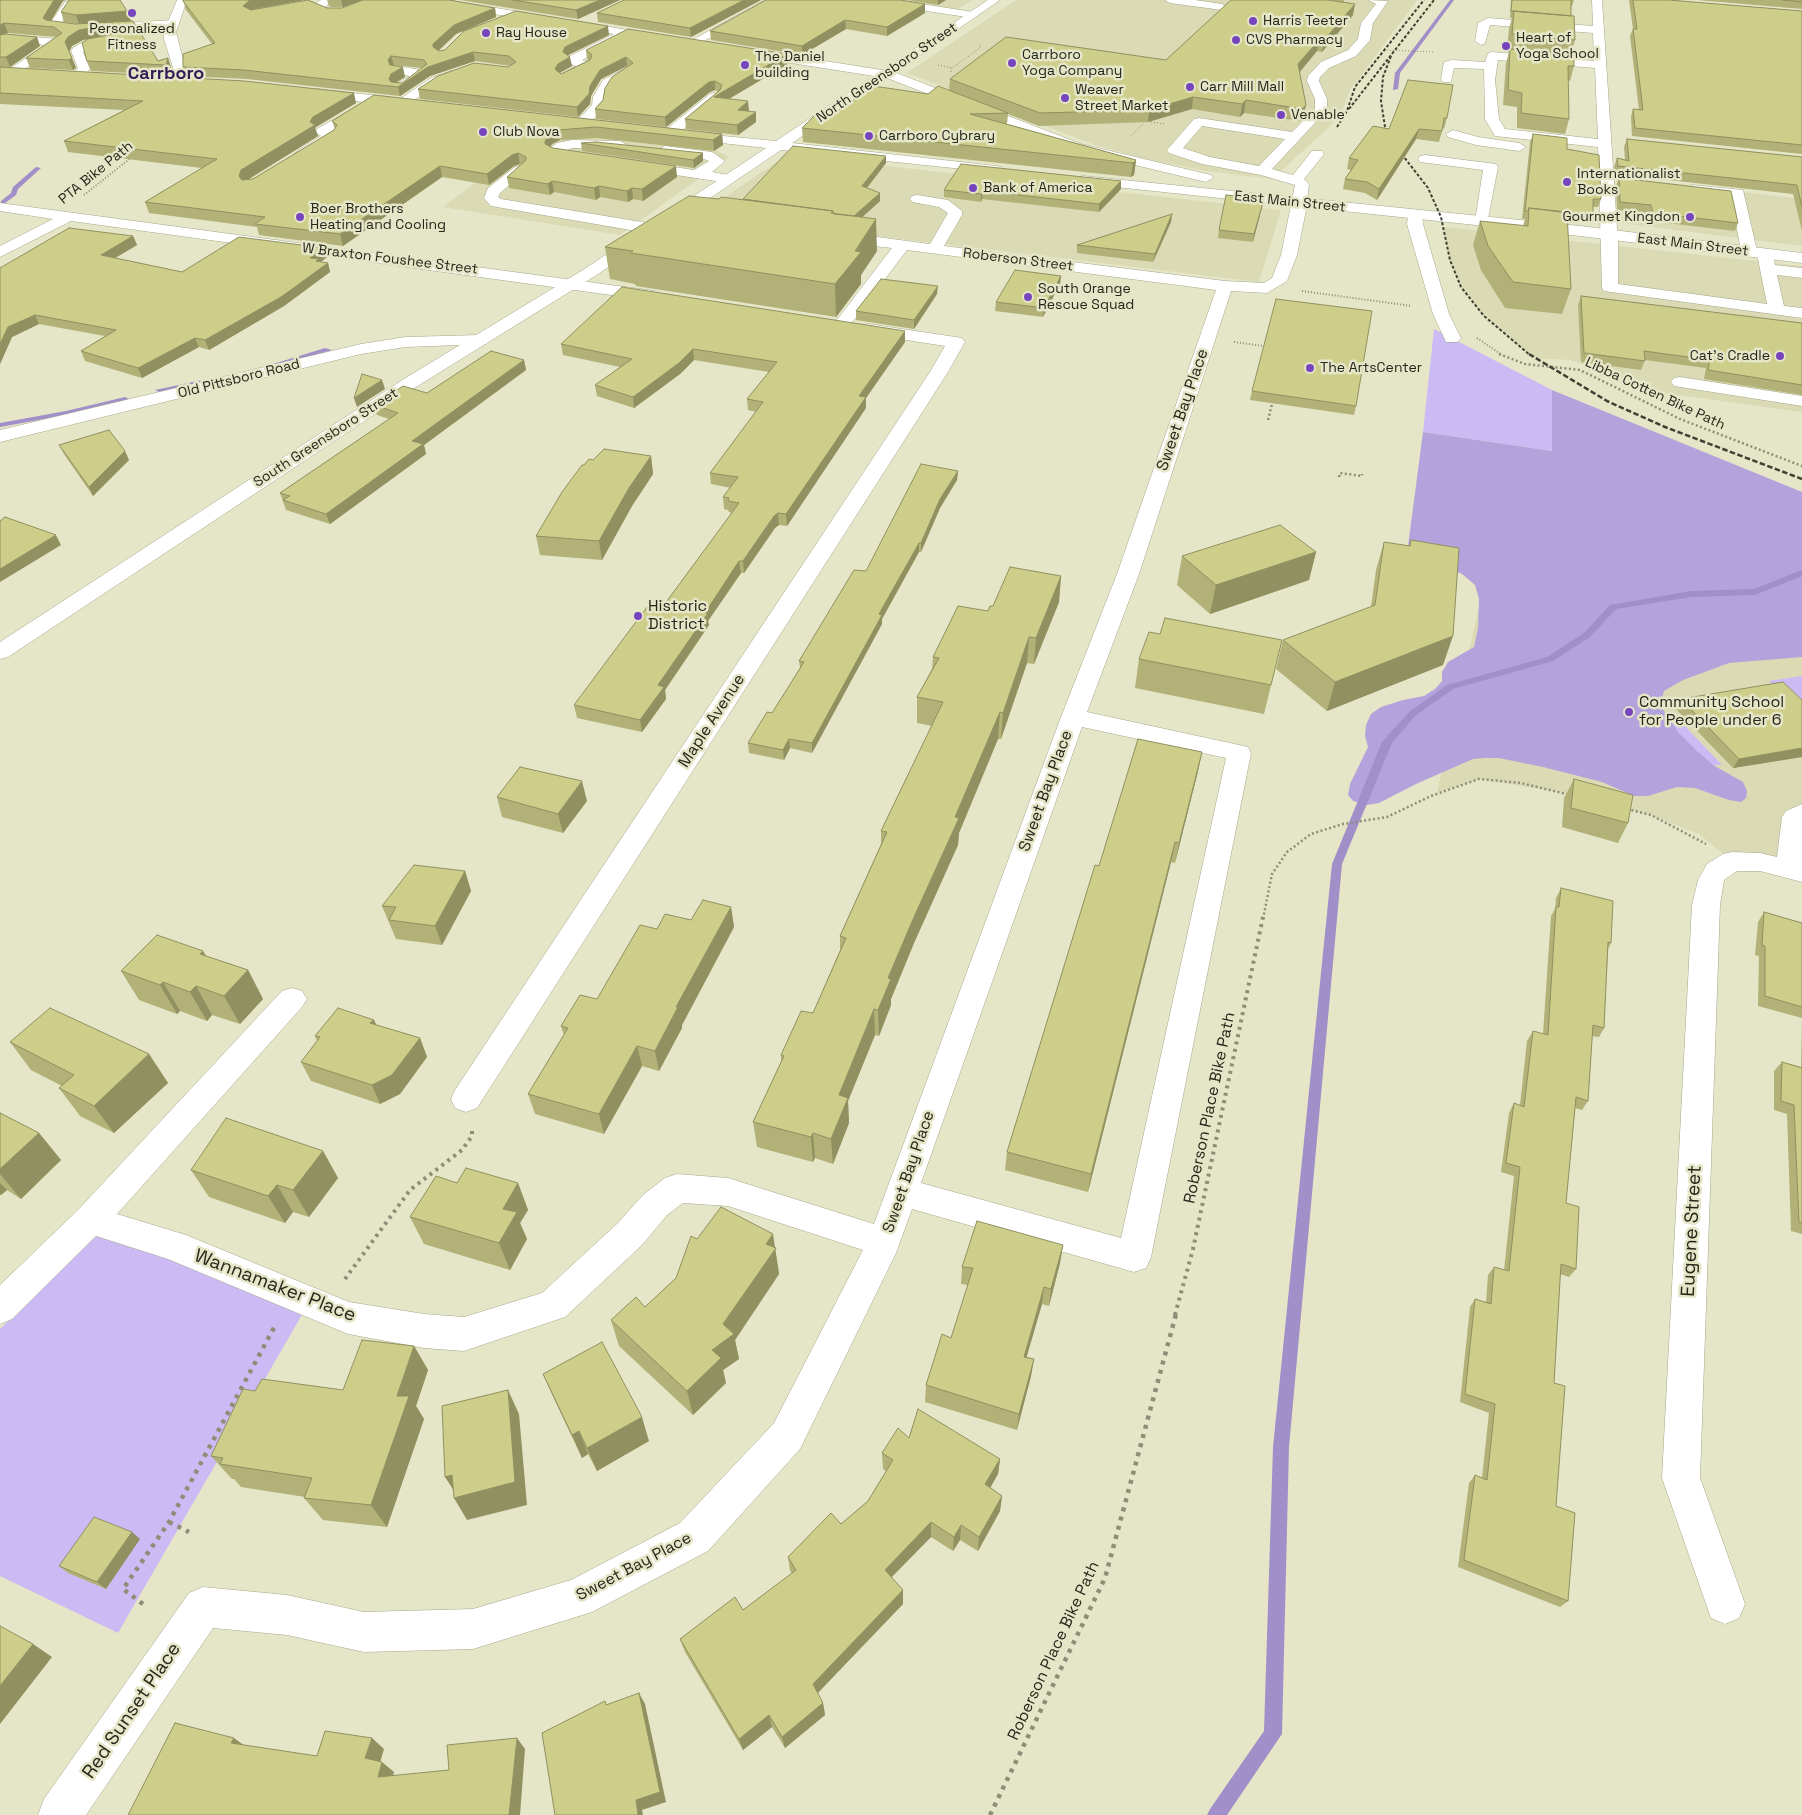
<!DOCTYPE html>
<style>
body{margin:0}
canvas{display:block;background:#e5e5c7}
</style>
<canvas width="1802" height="1815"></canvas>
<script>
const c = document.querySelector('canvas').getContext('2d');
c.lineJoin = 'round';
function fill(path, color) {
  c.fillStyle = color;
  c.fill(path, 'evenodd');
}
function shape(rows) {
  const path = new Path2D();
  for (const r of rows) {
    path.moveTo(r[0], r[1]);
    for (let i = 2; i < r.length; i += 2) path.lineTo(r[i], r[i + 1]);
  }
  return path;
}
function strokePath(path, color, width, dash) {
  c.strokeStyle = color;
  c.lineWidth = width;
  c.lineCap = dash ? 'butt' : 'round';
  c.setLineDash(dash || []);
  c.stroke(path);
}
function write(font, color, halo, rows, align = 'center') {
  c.font = font + ' "Space Grotesk",sans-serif';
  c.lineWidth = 5;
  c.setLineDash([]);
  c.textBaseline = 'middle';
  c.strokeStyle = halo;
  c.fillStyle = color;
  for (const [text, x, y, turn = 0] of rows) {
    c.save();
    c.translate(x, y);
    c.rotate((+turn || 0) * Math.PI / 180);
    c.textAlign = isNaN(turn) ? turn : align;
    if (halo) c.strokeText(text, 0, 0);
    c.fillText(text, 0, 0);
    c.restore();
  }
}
const built = shape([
 [899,0,972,0,958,9],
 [1016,0,1417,0,1350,90,1343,109,1329,127,1272,179,1207,171,1146,159,1095,145,907,73],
 [533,131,711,148,729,157,620,235,443,207,520,150],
 [787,155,1281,210,1259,282,727,218,709,208],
 [1617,177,1802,199,1802,246,1620,223],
 [1444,227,1802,266,1802,412,1634,389,1585,365,1571,360,1534,358,1484,316,1461,287,1450,260],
 [1490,558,1802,645,1802,872,1732,861,1699,834,1651,815,1558,792,1479,779,1437,793]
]);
const green = shape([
 [1434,329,1552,390,1552,451,1423,432],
 [1802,676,1802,712,1769,681],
 [1682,723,1722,765,1676,767,1642,727],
 [102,1227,303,1313,118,1633,0,1576,0,1329]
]);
const forest = shape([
 [1552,390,1802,492,1802,657,1729,663,1683,680,1664,691,1660,705,1678,732,1696,750,1713,765,1743,782,1747,791,1746,798,1741,802,1729,800,1695,788,1677,787,1648,796,1634,796,1602,782,1543,767,1499,758,1486,758,1473,759,1416,784,1379,803,1367,805,1353,801,1348,795,1350,784,1368,747,1365,736,1366,725,1371,714,1381,707,1403,700,1424,696,1435,689,1442,681,1442,672,1448,662,1474,647,1478,628,1479,599,1475,585,1462,574,1439,564,1408,546,1423,432,1552,451]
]);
const stream = shape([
 [1450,0,1454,0,1400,73,1398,89,1393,90,1395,73,1450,0],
 [36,167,41,168,18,189,16,195,5,203,1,203,1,201,11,193,13,187,36,167],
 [325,348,332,350,274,367,270,365,325,348],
 [212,378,215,378,215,382,159,392,155,390,212,378],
 [125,397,129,399,128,401,66,415,0,427,0,423,66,411,125,397],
 [1802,570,1802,576,1755,595,1691,597,1616,609,1590,637,1553,661,1453,689,1415,716,1392,743,1342,864,1289,1447,1282,1734,1227,1815,1207,1815,1210,1809,1264,1731,1273,1447,1332,864,1382,742,1409,712,1447,685,1547,657,1584,633,1610,605,1691,591,1754,589,1802,570]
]);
const pathFar4 = shape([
 [1384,50,1433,52],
 [938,65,952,68],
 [951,72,952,68,980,48,980,44],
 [1151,122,1165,124],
 [1131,136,1144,123]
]);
const pathFar3 = shape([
 [84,195,132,157],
 [1302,291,1412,306],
 [1477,338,1502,355],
 [1234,342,1264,346]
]);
const pathFar2 = shape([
 [1499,354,1525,364,1580,370,1680,419,1802,466],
 [1268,420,1272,404],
 [1339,477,1340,473,1362,476,1362,474],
 [1627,809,1651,815,1706,844],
 [1263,919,1272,874,1287,852,1311,834,1343,824,1387,817,1431,796,1479,779,1521,783,1570,795]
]);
const pathFar1 = shape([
 [345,1279,410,1190,462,1150,472,1136,472,1128],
 [1175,1315,1193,1249,1263,917]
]);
const path = shape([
 [169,1522,189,1532],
 [143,1604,123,1589,169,1522,276,1324],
 [990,1815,1105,1578,1176,1314]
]);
const minor = shape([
 [321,0,334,0,325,7,331,9,343,9,368,0,383,0,344,15,330,15,312,9,312,5,321,0],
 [423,0,448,0,658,35,664,38,658,41,626,36,582,60,590,62,592,65,590,68,564,82,558,78,560,75,576,66,568,63,566,60,568,57,614,34,428,3,423,0],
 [765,0,778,0,695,46,691,48,685,44,765,0],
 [869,0,896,0,973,12,979,15,973,18,874,3,869,0],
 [1165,0,1195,0,1222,4,1228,7,1222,10,1170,3,1165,0],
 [1368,0,1388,1,1373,23,1370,40,1356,56,1329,68,1320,77,1319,81,1327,99,1327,110,1272,169,1293,175,1312,151,1322,151,1324,154,1304,179,1309,184,1306,210,1297,255,1287,281,1267,293,1231,291,1139,574,1087,712,1239,745,1248,747,1251,753,1151,1257,1146,1268,1134,1272,912,1209,896,1253,800,1449,708,1551,592,1612,473,1649,364,1652,287,1635,213,1628,86,1815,38,1815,44,1799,189,1593,203,1587,287,1595,364,1612,473,1609,571,1580,680,1523,774,1423,863,1250,728,1206,683,1203,667,1215,642,1245,565,1317,464,1351,424,1348,348,1334,168,1259,96,1236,12,1319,0,1324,0,1285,78,1210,282,991,292,988,302,991,307,999,302,1007,117,1214,186,1235,349,1302,424,1314,464,1317,542,1293,618,1223,643,1195,665,1178,677,1174,728,1178,874,1224,1061,717,1117,574,1216,290,907,250,847,329,841,330,835,329,833,325,892,248,839,242,831,237,839,232,930,244,948,213,939,207,912,202,910,199,912,196,917,195,948,200,962,211,962,215,944,246,1225,281,1264,283,1272,278,1281,255,1295,185,1261,175,1202,164,1169,153,1167,150,1194,119,1199,118,1292,132,1315,109,1315,99,1307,81,1308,76,1321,62,1348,50,1358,39,1361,23,1376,4,1368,0],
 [1202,126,1285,139,1259,166,1210,157,1183,148,1202,126],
 [1082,727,1226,758,1121,1238,921,1183,1082,727],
 [1592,0,1602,0,1618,243,1618,284,1767,304,1757,254,1765,249,1773,254,1775,265,1802,268,1802,278,1777,275,1784,306,1802,308,1802,318,1604,291,1602,288,1598,147,1495,136,1485,119,1484,69,1454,68,1451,82,1443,82,1441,79,1444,62,1452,60,1485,62,1488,53,1492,52,1594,61,1593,33,1490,25,1485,43,1481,45,1475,41,1478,23,1488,18,1593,26,1592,0],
 [1498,60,1595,68,1598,139,1505,129,1499,119,1495,80,1498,60],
 [69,1,75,4,61,23,79,26,173,20,179,23,173,26,79,32,50,28,48,26,65,2,69,1],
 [8,35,58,39,64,43,12,77,8,76,6,73,8,70,46,45,9,42,0,45,0,37,8,35],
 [117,36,123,39,121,41,91,47,83,52,90,69,81,78,73,78,71,75,78,68,71,51,73,48,83,42,117,36],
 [750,49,894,72,1081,144,1211,175,1213,178,1206,182,1072,150,887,78,746,56,746,50,750,49],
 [398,66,426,71,428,74,403,91,395,91,393,88,395,85,410,76,394,73,392,70,394,67,398,66],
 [626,68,632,72,612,85,605,97,603,109,586,127,576,127,574,124,592,105,593,97,603,80,626,68],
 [451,71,455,72,457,75,455,78,439,84,405,106,395,106,394,103,431,78,451,71],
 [714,93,720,97,718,100,674,137,664,137,662,134,664,131,710,94,714,93],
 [364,102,369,103,370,106,369,109,332,132,338,136,336,139,307,157,297,157,295,154,297,151,321,136,315,132,317,129,364,102],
 [1453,130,1478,137,1519,143,1526,147,1519,151,1476,145,1448,137,1446,134,1453,130],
 [572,140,620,141,627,145,620,149,572,148,563,152,591,156,593,159,586,163,556,159,548,153,550,148,557,143,572,140],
 [665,146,712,152,725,161,712,172,734,176,736,179,729,183,636,169,634,166,636,163,641,162,694,170,709,161,704,159,660,153,658,150,665,146],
 [1425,155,1496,164,1498,167,1487,224,1477,224,1475,221,1483,170,1420,162,1418,159,1420,156,1425,155],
 [520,166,527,170,500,193,498,197,501,199,654,224,662,229,654,234,491,206,484,198,488,188,515,167,520,166],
 [1693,185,1743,190,1757,251,1754,254,1744,254,1741,251,1731,197,1688,192,1686,189,1693,185],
 [0,203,655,291,663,296,655,301,71,221,0,257,0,246,53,219,0,211,0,203],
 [1415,211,1422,215,1423,224,1449,314,1461,338,1458,342,1446,342,1433,314,1407,224,1408,215,1415,211],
 [868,324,956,337,962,338,965,342,948,372,477,1108,466,1112,455,1108,451,1099,455,1090,930,372,945,346,862,333,860,329,862,325,868,324],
 [480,335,486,336,489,340,486,344,406,347,361,354,0,442,0,430,361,344,406,337,480,335],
 [1680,377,1802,396,1802,406,1674,386,1671,382,1674,378,1680,377],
 [1802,804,1802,882,1760,871,1737,871,1724,880,1720,905,1700,1478,1745,1604,1739,1618,1725,1624,1711,1618,1662,1478,1692,905,1698,880,1707,864,1723,854,1732,852,1760,853,1777,857,1782,817,1786,811,1802,804]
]);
const major = shape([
 [177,0,187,0,176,32,185,68,183,80,177,84,171,80,173,68,164,39,164,32,177,0],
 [988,0,1000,0,792,143,996,166,1001,167,1003,170,1001,173,781,150,595,276,416,387,8,657,0,659,0,642,404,379,583,270,766,148,686,139,681,138,679,135,681,132,776,141,988,0],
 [318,89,405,99,411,103,405,107,314,96,312,93,318,89],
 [1083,176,1580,226,1802,253,1802,263,1580,236,1078,183,1076,180,1083,176]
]);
const railFar1 = shape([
 [1391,56,1383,77,1381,101,1385,127,1390,139,1428,188,1441,217,1450,260,1461,287,1484,316,1530,355],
 [1349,109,1434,0],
 [1337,127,1347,111,1355,87,1424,0]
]);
const rail = shape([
 [1529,354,1607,401,1665,427,1802,479]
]);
const wall = shape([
 [0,0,63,1,51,21,75,24,78,24,64,22,61,12,127,11,131,21,158,61,168,58,171,68,170,75,91,71,87,61,87,39,83,40,72,46,69,51,76,68,73,70,30,68,26,58,56,37,8,33,0,35,37,37,40,46,10,67,0,67],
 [183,0,304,0,252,10,327,8,495,8,496,17,456,34,438,51,439,51,609,35,568,55,572,66,560,73,561,74,589,60,587,59,586,50,788,64,729,99,749,111,756,122,738,135,686,129,685,119,718,92,715,90,710,92,666,127,596,119,595,109,603,100,627,66,601,79,591,96,590,104,578,117,420,99,418,89,508,67,511,66,475,61,430,76,400,96,247,79,186,76,183,67,212,44,186,10],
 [394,65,421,68,402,83,396,83,405,77],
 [327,0,363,0,343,7,331,7,329,6],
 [460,0,620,0,578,19],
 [624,0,761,0,691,37,598,22,597,13],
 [908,0,946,0,938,5],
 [1231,0,1344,0,1344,2,1353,15,1322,52,1317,51,1300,72,1303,118,1300,121,1244,113,1240,117,1192,109,1148,122,1039,126,1008,114,1007,124,1136,160,1134,175,1131,177,803,142,802,128,829,117,928,94,949,91,950,79,1166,60],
 [1511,0,1574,0,1572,6,1571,6,1571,16,1575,40,1571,53,1574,66,1570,81,1568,80,1569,119,1565,134,1517,128,1517,107,1503,105,1506,63,1509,52,1507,51,1509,28,1512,18,1510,18],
 [1629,0,1669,0,1802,11,1802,154,1632,136,1631,117,1633,109,1639,110,1630,36,1633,29],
 [1697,0,1802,0,1802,9],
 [925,4,925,13,887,36,846,29,802,55,711,40,710,31],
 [0,67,356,103,316,127,315,128,318,136,248,180,253,179,334,130,335,129,332,121,374,95,722,134,723,145,714,151,597,138,560,140,552,144,550,147,553,148,677,177,643,201,633,199,628,202,600,197,596,200,554,192,550,195,509,188,507,177,521,165,520,164,514,166,489,185,442,177,343,246,259,235,257,227,149,213,145,202,202,168,68,152,64,141,124,110,0,104],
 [1408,80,1447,118,1444,129,1443,128,1439,142,1416,139,1377,200,1365,193,1343,189,1345,179,1351,170,1347,169,1349,158,1389,129],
 [1533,134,1567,149,1601,199,1598,207,1593,207,1593,213,1590,222,1567,220,1571,289,1562,314,1505,308,1481,270,1473,245,1480,221,1523,226,1525,219,1522,219,1530,142],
 [1627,139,1802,157,1802,231,1793,194,1615,174,1614,167,1617,158,1625,160,1624,147],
 [581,143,703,153,703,161,694,168,582,151],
 [886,156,886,163,867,188,880,201,862,217,877,251,861,275,861,284,836,317,636,286,635,284,610,279,605,247,719,199,743,199],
 [1619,178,1738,223,1735,231,1650,221,1648,213,1617,210,1616,186],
 [1121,189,1099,212,982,199,981,202,944,197,944,190],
 [1264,199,1262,207,1253,242,1218,238,1219,230],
 [1172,214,1171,222,1153,262,1077,253,1077,245],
 [133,236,137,245,115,258,182,272,327,257,320,262,328,263,330,272,284,306,209,350,199,347,142,378,85,361,81,351,105,336,39,324,12,337,0,364,0,268],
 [1061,276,1060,284,1043,317,995,311,996,302],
 [937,294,914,329,856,320,856,311],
 [1581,296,1802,323,1802,395,1704,379,1706,368,1645,360,1641,370,1581,362,1578,305],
 [905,342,866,398,866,408,787,526,779,525,775,528,744,573,741,573,708,621,709,625,665,690,666,699,642,732,577,718,574,705,664,605,732,513,729,512,728,510,724,509,723,497,731,488,711,484,710,473,756,412,748,410,747,399,769,372,694,360,680,374,634,408,597,396,595,385,620,367,563,355,561,344],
 [524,360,526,370,424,445,426,454,330,524,286,510,280,493,389,419,377,415,375,405,427,393],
 [1252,391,1356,406,1354,415,1250,400],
 [59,445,129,460,93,496,64,454],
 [651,456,653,474,632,506,602,560,540,555,536,536,584,465,593,460],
 [958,471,957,480,940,508,921,552,919,552,882,619,882,624,812,753,790,748,784,760,749,753,748,743,772,713,800,668,799,661],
 [1411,540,1443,665,1327,711,1276,669,1283,640,1371,607,1376,570,1384,542,1409,546],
 [1316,552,1309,580,1210,614,1177,585,1182,556],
 [1061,576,1059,602,1034,664,1027,663,1001,739,998,739,959,833,958,845,914,943,891,999,891,1005,879,1036,875,1035,848,1101,849,1123,833,1164,815,1158,813,1162,757,1147,753,1122,781,1062,781,1055,813,1013,840,950,840,936,881,844,881,831,932,726,917,723,917,697,932,669,933,657,993,606],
 [1160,634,1282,640,1264,714,1135,688,1139,659],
 [1681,699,1802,700,1802,757,1733,768,1676,709],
 [1202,752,1198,771,1175,863,1171,862,1088,1192,1005,1170,1007,1152,1099,866],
 [1574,779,1628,823,1618,843,1562,827,1564,798],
 [497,797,587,801,563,833,502,817],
 [465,871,471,891,442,945,396,939,382,906],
 [1561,888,1611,943,1608,949,1604,1028,1599,1037,1592,1036,1588,1101,1582,1110,1575,1108,1566,1203,1576,1269,1569,1277,1560,1274,1554,1383,1556,1506,1568,1601,1560,1607,1458,1567,1469,1483,1475,1475,1482,1478,1489,1413,1460,1402,1470,1307,1475,1299,1486,1302,1488,1275,1494,1267,1504,1270,1514,1176,1501,1172,1509,1113,1514,1103,1520,1105,1527,1041,1533,1031,1543,1034,1551,916,1555,909,1556,898],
 [731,907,734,927,682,1025,682,1028,659,1071,642,1066,604,1134,535,1114,528,1094,564,1035,561,1026,597,999,657,929,691,920],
 [1764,912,1802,923,1802,1234,1791,1231,1787,1114,1774,1110,1774,1071,1782,1062,1801,1067,1802,1018,1758,1006,1759,956,1755,955,1758,922],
 [203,951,206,956,248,970,263,999,240,1024,212,1015,207,1021,180,1011,177,1014,139,1000,121,971],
 [374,1020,376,1025,420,1038,427,1057,400,1094,380,1104,311,1081,301,1062,317,1041,315,1036],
 [10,1042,149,1054,168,1083,114,1133,80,1116,59,1088,62,1086,31,1070],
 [0,1113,39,1133,61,1160,21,1199,7,1190,1,1195,0,1195],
 [323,1151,338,1178,309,1217,293,1212,285,1223,209,1197,191,1170],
 [457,1183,518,1183,528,1210,520,1223,527,1239,510,1270,424,1244,410,1217],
 [697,1239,775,1248,779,1274,735,1340,739,1359,723,1370,726,1383,693,1415,619,1346,611,1320,645,1307,676,1278],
 [1063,1245,1060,1263,1049,1306,1042,1304,1026,1357,1034,1359,1031,1376,1017,1430,925,1402,926,1385,951,1338,968,1285,961,1284,962,1267],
 [414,1346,428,1370,416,1406,424,1419,387,1527,323,1520,304,1498,305,1497,241,1487,234,1479,232,1479,211,1456,255,1391,343,1390],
 [543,1374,649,1441,597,1471,588,1454,582,1458,554,1399],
 [909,1438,1000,1459,998,1474,990,1487,1002,1496,1000,1511,978,1551,960,1540,953,1551,931,1537,891,1577,903,1590,903,1604,817,1693,823,1703,825,1715,785,1748,772,1727,743,1750,685,1652,680,1639,743,1610,792,1573,790,1571,788,1557,841,1524,868,1501,886,1471,883,1469,882,1453],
 [140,1539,106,1589,68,1573,59,1566]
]);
const shadedWall = shape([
 [54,0,66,0,63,1,47,27,43,18],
 [250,0,304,0,253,9,245,15,243,6],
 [341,0,363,0,343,7],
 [600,0,620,0,578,19,576,10],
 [744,0,761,0,691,37,690,28],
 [938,0,946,0,938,5],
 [925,4,925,13,887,36,887,27],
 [1355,4,1353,15,1322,52,1324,40],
 [495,8,496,17,456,34,435,54,433,44,454,25],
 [127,11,131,21,79,24,76,15],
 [845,20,846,29,802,55,802,46],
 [4,23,8,33,0,35,0,25],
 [113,24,117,34,83,40,72,46,69,52,65,42,68,37,79,30],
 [608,26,609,35,566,56,570,57,572,66,559,73,555,69,565,47],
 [37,37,40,46,10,67,6,57],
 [1320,39,1317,51,1296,76,1298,64],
 [473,52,475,61,430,76,400,96,398,87,428,67],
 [787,54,788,64,715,107,714,97],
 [391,56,394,65,390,69,388,60],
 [626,57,627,66,601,79,591,96,590,104,578,117,577,107,600,70],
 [72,58,76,68,73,70,69,60],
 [168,58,171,68,170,75,166,65],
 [403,67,405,77,393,84,393,86,389,79,391,74],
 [715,81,715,90,710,92,666,127,665,117,709,82],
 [354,93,356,103,316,127,315,128,318,136,245,181,242,187,239,176,241,170,310,122,313,117],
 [1193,97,1192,109,1148,122,1149,110],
 [1246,100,1244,113,1240,117,1242,104],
 [748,101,749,111,739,120,738,110],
 [1306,105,1303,118,1300,121,1302,109],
 [756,112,756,122,738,135,737,125],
 [1419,129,1416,139,1377,200,1379,189],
 [558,130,560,140,552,144,546,152,545,141,551,133],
 [722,134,723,145,714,151,713,140],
 [518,153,520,164,514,166,489,185,487,174,512,155],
 [703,153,703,161,694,168,693,160],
 [886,156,886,163,862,194,862,186],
 [1136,160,1134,175,1131,177,1133,163],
 [440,166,442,177,343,246,340,234],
 [676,166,677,177,643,201,642,189],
 [552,181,554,192,550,195,548,184],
 [1121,181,1121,189,1099,212,1099,204],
 [599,186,600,197,596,200,594,188],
 [632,188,633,199,628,202,627,191],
 [983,191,982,199,981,202,981,194],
 [880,193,880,201,846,232,846,224],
 [1264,199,1262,207,1253,242,1254,234],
 [1172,214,1171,222,1153,262,1155,254],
 [876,219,877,251,861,275,861,284,836,317,835,284],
 [133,236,137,245,105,264,101,255],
 [325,248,327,257,320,263,328,263,330,272,284,306,209,350,205,340,310,258],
 [1061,276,1060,284,1043,317,1044,308],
 [938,286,937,294,914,329,914,320],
 [35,315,39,324,12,337,0,364,0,344,8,327],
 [905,331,905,342,866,398,866,408,787,526,786,514,859,396],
 [195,338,199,347,142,378,138,368],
 [693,349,694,360,680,374,634,408,633,397],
 [524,360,526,370,424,445,426,454,330,524,326,514,412,441],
 [382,380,385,389,357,407,354,398],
 [125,451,129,460,93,496,89,487],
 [651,456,653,474,632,506,602,560,599,541,629,488],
 [958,471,957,480,940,508,921,552,921,543,940,499],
 [778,513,779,525,775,528,744,573,743,561,774,516],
 [56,535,61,545,0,582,0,569],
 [919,543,919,552,882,619,882,624,812,753,812,743,879,614],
 [1316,552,1309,580,1210,614,1216,585],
 [739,561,741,573,708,621,709,625,665,690,666,699,642,732,640,720,658,685],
 [1061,576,1059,602,1034,664,1036,638],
 [1453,636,1443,665,1327,711,1335,682],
 [1029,637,1027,663,1001,739,1003,713],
 [1000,712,998,739,959,833,958,845,914,943,891,999,891,1005,879,1036,878,1010,888,978,955,817],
 [789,739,790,748,784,760,783,750],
 [1802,748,1802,757,1733,768,1739,759],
 [1202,752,1198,771,1175,863,1179,843],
 [582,781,587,801,563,833,558,814],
 [1175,842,1171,862,1088,1192,1091,1174],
 [465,871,471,891,442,945,435,926],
 [731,907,734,927,682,1025,682,1028,659,1071,655,1051,676,1007],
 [203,951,219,979,200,954],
 [248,970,263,999,240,1024,224,996],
 [163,982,180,1011,177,1014,160,985],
 [196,986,212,1015,207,1021,190,992],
 [874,1009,875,1035,848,1101,849,1123,833,1164,831,1139,839,1095],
 [374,1020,383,1039,370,1023],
 [420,1038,427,1057,400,1094,380,1104,372,1085],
 [637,1046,642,1066,604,1134,599,1114],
 [149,1054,168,1083,114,1133,94,1106],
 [39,1133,61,1160,21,1199,0,1174,0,1169],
 [813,1133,815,1158,813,1162,811,1137],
 [323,1151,338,1178,309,1217,293,1190],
 [0,1183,7,1190,1,1195,0,1194],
 [518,1183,528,1210,520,1223,527,1239,510,1270,499,1243,503,1209],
 [277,1185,293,1212,285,1223,268,1196],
 [773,1234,779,1274,735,1340,739,1359,723,1370,726,1383,693,1415,687,1391,712,1350,723,1324,766,1244],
 [1063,1245,1060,1263,1049,1306,1051,1289],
 [1044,1287,1042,1304,1022,1373,1024,1357],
 [414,1346,428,1370,416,1406,424,1419,387,1527,371,1505,397,1396],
 [1034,1359,1031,1376,1017,1430,1019,1414],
 [508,1390,519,1414,527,1505,467,1520,454,1498,458,1497,445,1477],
 [642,1417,649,1441,597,1471,587,1448],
 [579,1431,588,1454,582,1458,572,1435],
 [1000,1459,998,1474,984,1499,985,1484],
 [1002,1496,1000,1511,978,1551,979,1537],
 [931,1522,931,1537,885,1584,885,1570],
 [961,1525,960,1540,953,1551,954,1537],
 [132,1532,140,1539,106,1589,97,1582],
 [903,1590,903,1604,815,1696,813,1684],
 [33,1644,52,1657,0,1724,0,1686],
 [639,1693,645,1704,666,1802,642,1810,643,1815,638,1815,636,1800],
 [823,1703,825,1715,785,1748,782,1737],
 [769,1715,772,1727,743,1750,739,1739],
 [234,1738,249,1749,231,1743],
 [372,1738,384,1749,378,1769,365,1758],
 [517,1738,525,1749,520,1815,509,1815],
 [382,1762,394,1772,390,1787,378,1777]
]);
const building = shape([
 [0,0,54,0,43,18,46,20,75,24,133,21,158,61,168,58,166,65,87,61,82,43,88,39,119,33,121,29,113,24,79,30,68,37,65,42,72,58,69,60,26,58,62,33,54,27,4,23,0,25,0,0],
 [69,0,120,0,127,11,76,15,61,12,69,0],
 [183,0,252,0,250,0,243,6,251,10,308,0,327,8,342,8,363,0,449,0,495,8,454,25,433,44,433,47,439,51,445,50,464,31,516,11,608,26,565,47,563,52,570,57,558,64,555,69,561,74,590,60,592,55,586,50,628,29,787,54,714,97,748,101,738,110,756,112,737,125,685,119,720,90,722,85,715,81,709,82,665,117,595,109,603,100,605,88,612,77,633,63,626,57,600,70,590,86,589,94,577,107,418,89,438,76,474,63,508,67,516,62,509,56,473,52,428,67,398,87,244,70,183,67,183,54,215,43,183,1,183,0],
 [391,56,424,60,427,64,402,83,391,82,389,79,391,74,403,67,390,65,388,60,391,56],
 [513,0,600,0,576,10,513,0],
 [624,0,744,0,690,28,597,13,624,0],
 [766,0,900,0,925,4,887,27,845,20,802,46,710,31,766,0],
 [1231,0,1328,0,1355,4,1324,40,1320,39,1298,64,1306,105,1302,109,1246,100,1242,104,1193,97,1149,110,1040,113,950,79,1006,37,1166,60,1231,0],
 [1512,0,1571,0,1571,16,1511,11,1512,0],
 [1633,0,1669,0,1802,11,1802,145,1635,128,1633,109,1643,110,1633,29,1637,29,1633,0],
 [1783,0,1802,0,1802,2,1783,0],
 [1514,11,1574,16,1575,40,1512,34,1514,11],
 [5,34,37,37,6,57,0,57,0,35,5,34],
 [1510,49,1574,54,1574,66,1568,66,1569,119,1521,113,1522,93,1508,90,1510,49],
 [0,67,244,81,354,93,313,117,310,122,315,125,241,170,239,176,242,180,253,179,334,130,337,125,332,121,374,95,722,134,713,140,596,127,558,130,551,133,545,141,545,144,553,148,676,166,642,189,632,188,627,191,599,186,594,188,552,181,548,184,507,177,526,160,526,157,518,153,512,155,487,174,440,166,340,234,255,224,265,217,145,202,217,159,64,141,143,101,0,93,0,67],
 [1408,80,1453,85,1447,118,1444,118,1442,131,1419,129,1379,189,1367,182,1345,179,1358,160,1349,158,1373,126,1389,129,1408,80],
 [873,86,928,94,938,86,1008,113,970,114,1136,160,1133,163,802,128,815,115,829,117,873,86],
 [1533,134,1567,138,1567,149,1599,155,1601,199,1593,199,1593,213,1561,212,1529,208,1528,211,1525,211,1533,134],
 [1627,139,1802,157,1802,207,1797,185,1618,166,1617,158,1629,161,1627,139],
 [596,142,703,153,693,160,581,143,596,142],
 [793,146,886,156,862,186,880,193,854,216,834,214,833,211,743,199,793,146],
 [961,164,1121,181,1099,204,983,191,981,194,944,190,961,164],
 [1619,178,1731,191,1738,223,1653,213,1651,205,1620,202,1619,178],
 [1226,195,1264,199,1254,234,1219,230,1226,195],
 [689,196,719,199,721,197,833,211,831,213,876,219,855,251,861,252,835,284,631,253,633,251,605,247,689,196],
 [1529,208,1567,212,1571,289,1513,282,1488,246,1480,221,1528,226,1529,208],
 [1172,214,1155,254,1077,245,1172,214],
 [69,228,133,236,101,255,182,272,239,237,325,248,310,258,319,259,316,261,328,263,281,297,205,340,195,338,138,368,81,351,116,330,35,315,8,327,0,344,0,268,69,228],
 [1015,270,1061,276,1044,308,996,302,1015,270],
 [881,279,938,286,914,320,856,311,881,279],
 [622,287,905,331,859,396,866,397,786,514,778,513,774,516,743,561,739,561,705,613,708,613,658,685,664,687,640,720,574,705,650,603,664,605,739,503,728,501,729,498,723,497,738,477,710,473,763,402,747,399,777,362,693,349,679,363,633,397,595,385,632,359,561,344,622,287],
 [1581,296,1802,323,1802,385,1708,370,1710,360,1644,351,1645,361,1584,353,1581,296],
 [1276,299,1372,311,1356,406,1252,391,1276,299],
 [491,351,524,360,412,441,423,444,326,514,283,500,290,496,280,493,398,413,375,405,403,386,427,393,491,351],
 [362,374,382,380,354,398,362,374],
 [109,430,125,451,89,487,59,445,109,430],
 [604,449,651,456,629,488,599,541,536,536,562,492,582,465,584,465,589,459,593,460,604,449],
 [921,464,958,471,940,499,921,543,919,543,879,614,882,615,812,743,789,739,783,750,748,743,767,712,772,713,804,662,799,661,854,570,866,571,921,464],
 [5,517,56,535,0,569,0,521,5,517],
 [1280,525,1316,552,1216,585,1182,556,1280,525],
 [1411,540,1459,548,1453,636,1335,682,1283,640,1375,605,1384,542,1410,546,1411,540],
 [1010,567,1061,576,1036,638,1029,637,1003,713,1000,712,955,817,959,818,914,917,888,978,891,979,878,1010,874,1009,839,1095,848,1098,831,1139,813,1133,811,1137,753,1122,784,1056,781,1055,801,1011,813,1013,846,938,840,936,887,832,881,831,943,702,917,697,939,658,933,657,958,606,988,611,990,606,993,606,1010,567],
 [1165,618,1282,640,1271,685,1139,659,1149,632,1160,634,1165,618],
 [1783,682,1802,700,1802,748,1739,759,1681,699,1783,682],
 [1138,739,1202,752,1179,843,1175,842,1091,1174,1007,1152,1095,865,1099,866,1138,739],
 [520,767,582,781,558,814,497,797,520,767],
 [1574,779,1633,795,1628,823,1571,808,1574,779],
 [414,865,465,871,435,926,389,920,396,907,382,906,414,865],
 [1561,888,1613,901,1611,943,1608,942,1604,1028,1593,1025,1588,1101,1576,1097,1566,1203,1579,1207,1576,1269,1561,1264,1554,1383,1565,1386,1556,1506,1575,1513,1568,1601,1464,1560,1475,1475,1487,1480,1495,1404,1465,1394,1475,1299,1491,1304,1494,1267,1509,1271,1520,1167,1506,1163,1514,1103,1524,1107,1533,1031,1548,1035,1556,907,1559,907,1561,888],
 [703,900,731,907,676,1007,678,1007,655,1051,637,1046,599,1114,528,1094,568,1028,561,1026,580,995,597,999,640,925,657,929,665,914,691,920,703,900],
 [1764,912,1802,923,1802,1007,1765,996,1765,946,1762,945,1764,912],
 [157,935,203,951,200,954,248,970,224,996,196,986,190,992,163,982,160,985,121,971,157,935],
 [50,1008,149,1054,94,1106,59,1088,74,1075,10,1042,50,1008],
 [338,1008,374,1020,370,1023,420,1038,392,1075,372,1085,301,1062,320,1037,315,1036,338,1008],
 [1782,1062,1802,1068,1802,1223,1799,1222,1794,1105,1781,1101,1782,1062],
 [0,1113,39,1133,0,1169,0,1113],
 [226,1118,323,1151,293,1190,277,1185,268,1196,191,1170,226,1118],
 [466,1168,518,1183,503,1209,517,1212,499,1243,410,1217,436,1176,457,1183,466,1168],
 [721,1207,773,1234,766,1244,776,1248,723,1324,734,1334,712,1350,721,1358,687,1391,611,1320,636,1297,645,1307,676,1278,691,1236,697,1239,721,1207],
 [977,1221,1063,1245,1051,1289,1044,1287,1024,1357,1034,1359,1019,1414,926,1385,942,1334,951,1338,973,1268,962,1267,977,1221],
 [362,1340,414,1346,397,1396,409,1396,371,1505,304,1498,312,1478,220,1464,223,1458,211,1456,243,1389,255,1391,262,1379,343,1390,362,1340],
 [602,1342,642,1417,587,1448,579,1431,572,1435,543,1374,602,1342],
 [508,1390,515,1482,454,1498,452,1475,445,1477,442,1406,508,1390],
 [918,1409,1000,1459,985,1484,1002,1496,979,1537,961,1525,954,1537,931,1522,885,1570,903,1590,813,1684,823,1703,782,1737,769,1715,739,1739,680,1639,735,1597,743,1610,796,1570,788,1557,831,1513,841,1524,868,1501,893,1460,882,1453,898,1428,909,1438,918,1409],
 [94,1517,132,1532,97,1582,59,1566,94,1517],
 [0,1626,33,1644,0,1686,0,1626],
 [639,1693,660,1792,636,1800,638,1815,555,1815,542,1733,605,1701,606,1705,639,1693],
 [175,1723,234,1738,231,1743,317,1756,325,1731,372,1738,365,1758,382,1762,378,1777,449,1770,447,1745,517,1738,509,1815,128,1815,175,1723]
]);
const markers = [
 [132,13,5,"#7645bd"],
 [1253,21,5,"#7645bd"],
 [486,33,5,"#7645bd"],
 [1236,40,5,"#7645bd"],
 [1506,46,5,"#7645bd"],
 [1012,63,5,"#7645bd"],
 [745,65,5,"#7645bd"],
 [1190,87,5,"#7645bd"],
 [1065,98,5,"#7645bd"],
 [1281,115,5,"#7645bd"],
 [483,132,5,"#7645bd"],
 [869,136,5,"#7645bd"],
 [1567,182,5,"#7645bd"],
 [973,188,5,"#7645bd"],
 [300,217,5,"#7645bd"],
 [1690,217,5,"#7645bd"],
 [1028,297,5,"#7645bd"],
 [1780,356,5,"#7645bd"],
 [1310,368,5,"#7645bd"],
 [638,616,5,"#7645bd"],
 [1629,712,5,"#7645bd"]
];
const farPoinames = [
 ["Harris Teeter",1263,21],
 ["Personalized",132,29,"center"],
 ["Fitness",132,45,"center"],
 ["Ray House",496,33],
 ["Heart of",1516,38],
 ["Yoga School",1516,54],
 ["CVS Pharmacy",1246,40],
 ["Carrboro",1022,55],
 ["Yoga Company",1022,71],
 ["The Daniel",755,57],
 ["building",755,73],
 ["Carr Mill Mall",1200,87],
 ["Weaver",1075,90],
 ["Street Market",1075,106],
 ["Venable",1291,115],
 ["Club Nova",493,132],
 ["Carrboro Cybrary",879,136],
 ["Internationalist",1577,174],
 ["Books",1577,190],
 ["Bank of America",983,188],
 ["Boer Brothers",310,209],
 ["Heating and Cooling",310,225],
 ["Gourmet Kingdon",1680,217,"right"],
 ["South Orange",1038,289],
 ["Rescue Squad",1038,305],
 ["Cat's Cradle",1770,356,"right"],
 ["The ArtsCenter",1320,368]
];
const farStreetnames = [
 ["North Greensboro Street",887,73,-34],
 ["PTA Bike Path",96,173,-39],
 ["East Main Street",1290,202,6],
 ["East Main Street",1693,245,7],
 ["W Braxton Foushee Street",390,259,7],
 ["Roberson Street",1018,260,7],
 ["Old Pittsboro Road",239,379,-14],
 ["Libba Cotten Bike Path",1655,394,25],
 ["South Greensboro Street",326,438,-33]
];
const streetNames = [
 ["Sweet Bay Place",1183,410,-71],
 ["Maple Avenue",712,721,-57],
 ["Sweet Bay Place",1046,791,-70],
 ["Roberson Place Bike Path",1210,1108,-78],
 ["Sweet Bay Place",909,1172,-71],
 ["Sweet Bay Place",634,1567,-28],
 ["Roberson Place Bike Path",1054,1651,-65]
];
const poiNames = [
 ["Historic",648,607],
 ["District",648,625],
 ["Community School",1639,703],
 ["for People under 6",1639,721]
];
const farDistrictnames = [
 ["Carrboro",166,74]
];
const nearStreetnames = [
 ["Eugene Street",1692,1231,-87],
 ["Wannamaker Place",275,1286,21],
 ["Red Sunset Place",132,1711,-56]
];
fill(built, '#dadab5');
fill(green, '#ccbaf5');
fill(forest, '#b4a2dd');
fill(stream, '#a18fc9');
strokePath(minor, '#a7a78b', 1);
strokePath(major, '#a7a78b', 1);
strokePath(pathFar4, '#8d8d78', 1, [1, 2]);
strokePath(pathFar3, '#8d8d78', 2, [1, 2]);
strokePath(pathFar2, '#8d8d78', 2.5, [2, 2.5]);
strokePath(pathFar1, '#8d8d78', 4, [3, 4.5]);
strokePath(path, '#8d8d78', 4.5, [4, 5.5]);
fill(minor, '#fff');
fill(major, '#fff');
strokePath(railFar1, '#404032', 2, [3, 2]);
strokePath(rail, '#404032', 2.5, [5.5, 2.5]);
fill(wall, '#b1b178');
fill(shadedWall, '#909061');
fill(building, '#cece8b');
strokePath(building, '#909061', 1);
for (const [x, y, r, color] of markers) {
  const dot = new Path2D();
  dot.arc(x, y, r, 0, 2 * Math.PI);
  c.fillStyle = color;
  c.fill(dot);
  strokePath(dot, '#e5e5c7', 2);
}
write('14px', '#26261b', '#e5e5c7', farPoinames, 'left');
write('14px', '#26261b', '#e5e5c7', farStreetnames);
write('16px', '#26261b', '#e5e5c7', streetNames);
write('16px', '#26261b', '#e5e5c7', poiNames, 'left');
write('bold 18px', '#351e58', '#e5e5c7', farDistrictnames);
write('19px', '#26261b', '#e5e5c7', nearStreetnames);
</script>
